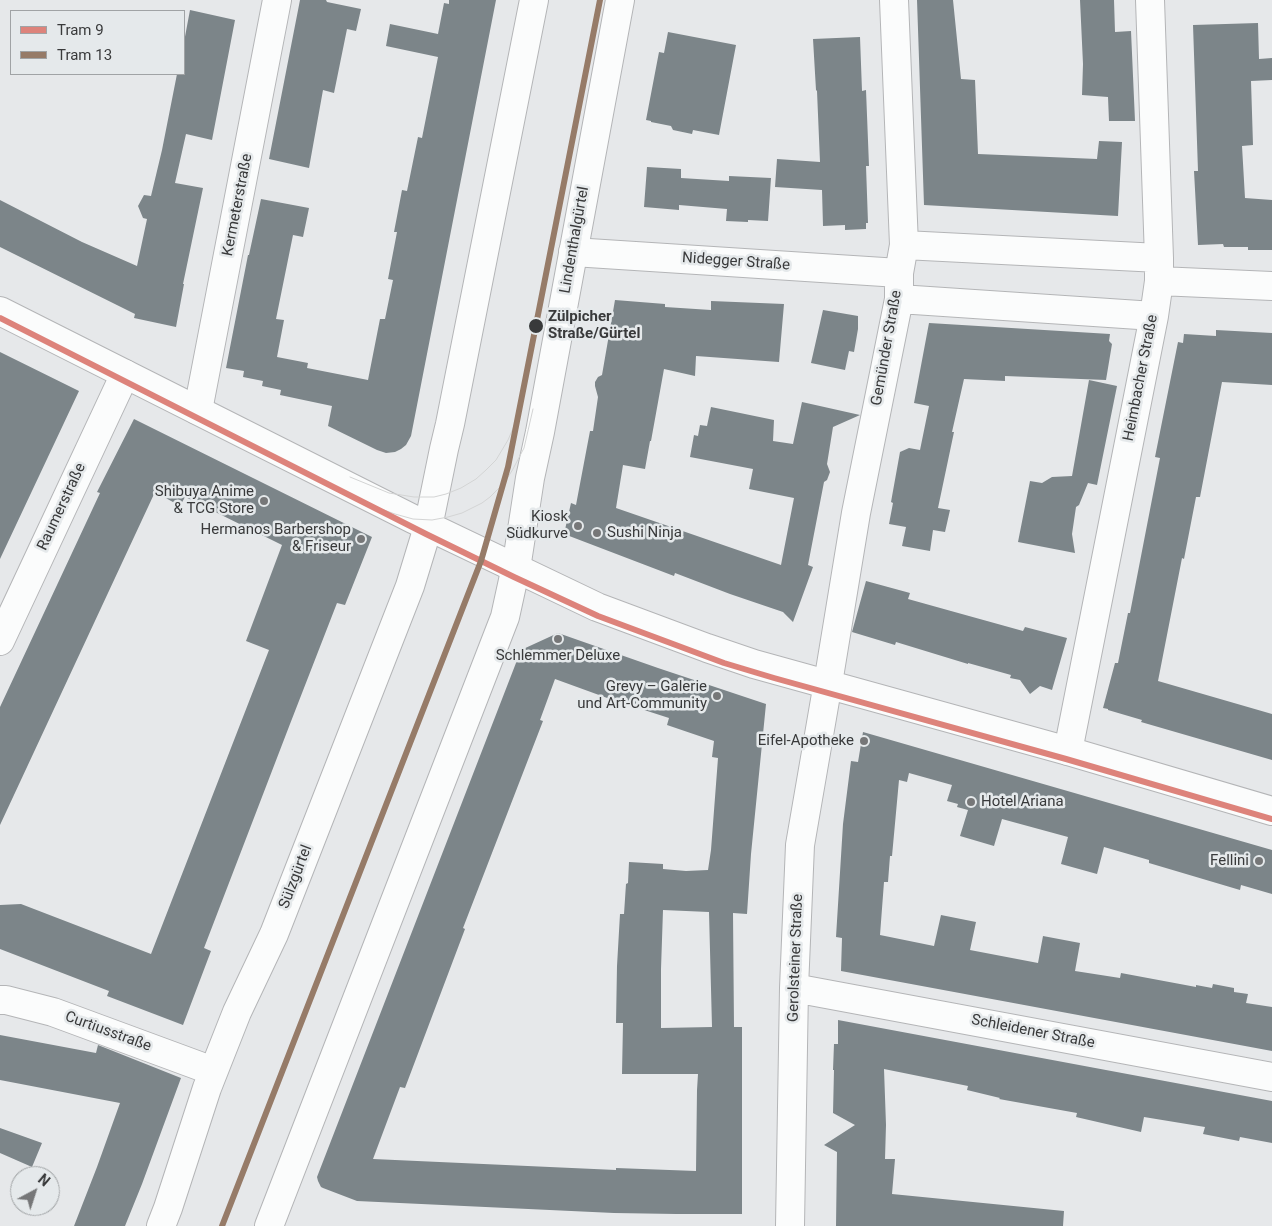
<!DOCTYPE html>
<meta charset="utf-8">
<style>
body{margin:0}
#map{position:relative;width:1272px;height:1226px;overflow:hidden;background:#e6e8ea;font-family:Roboto,sans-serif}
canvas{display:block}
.legend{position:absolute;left:10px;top:10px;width:175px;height:65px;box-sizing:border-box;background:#e5e9eb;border:1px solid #a0a3a5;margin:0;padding:6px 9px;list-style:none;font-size:15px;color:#393a3b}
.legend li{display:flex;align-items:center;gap:10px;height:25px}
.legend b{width:25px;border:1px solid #a0a3a5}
.north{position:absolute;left:10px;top:1166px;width:50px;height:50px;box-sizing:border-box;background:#e5e9eb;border:1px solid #a0a3a5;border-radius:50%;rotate:40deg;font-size:14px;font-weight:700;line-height:20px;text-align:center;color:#393a3b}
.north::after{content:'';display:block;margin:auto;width:18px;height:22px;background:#767778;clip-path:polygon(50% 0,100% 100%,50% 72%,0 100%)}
</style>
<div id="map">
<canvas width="1272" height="1226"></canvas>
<ul class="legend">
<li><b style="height:6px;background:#dd837b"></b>Tram 9</li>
<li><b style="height:6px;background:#967b68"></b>Tram 13</li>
</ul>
<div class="north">N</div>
</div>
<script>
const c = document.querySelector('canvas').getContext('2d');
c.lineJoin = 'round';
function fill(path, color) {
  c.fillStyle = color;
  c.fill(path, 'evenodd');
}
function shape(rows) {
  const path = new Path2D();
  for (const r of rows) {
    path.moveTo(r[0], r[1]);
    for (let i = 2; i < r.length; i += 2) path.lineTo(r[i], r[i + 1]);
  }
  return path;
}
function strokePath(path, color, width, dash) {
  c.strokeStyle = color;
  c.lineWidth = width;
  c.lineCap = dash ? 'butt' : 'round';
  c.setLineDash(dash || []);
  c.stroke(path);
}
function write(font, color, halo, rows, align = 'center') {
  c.font = font + ' Roboto,sans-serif';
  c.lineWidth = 5;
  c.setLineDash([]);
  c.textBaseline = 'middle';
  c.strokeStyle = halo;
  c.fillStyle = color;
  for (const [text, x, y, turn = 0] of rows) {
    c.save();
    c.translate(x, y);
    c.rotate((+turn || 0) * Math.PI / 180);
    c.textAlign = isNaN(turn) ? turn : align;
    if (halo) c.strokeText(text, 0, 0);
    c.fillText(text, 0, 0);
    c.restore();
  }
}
const building = shape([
 [300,0,326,0,327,2,361,9,356,31,347,29,334,93,323,90,309,168,269,159],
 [449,0,496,0,411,436,406,445,401,449,395,452,386,453,377,450,328,426,332,406,280,395,281,390,262,386,263,381,243,377,244,371,226,368,248,255,249,255,261,199,309,208,303,237,293,235,276,319,284,320,277,357,308,363,307,368,368,380,380,319,385,319,393,280,388,279,397,232,394,232,402,190,407,191,418,137,422,138,438,57,386,46,390,24,438,34,444,3,449,4],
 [917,0,953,0,961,79,975,80,978,154,1097,159,1099,141,1122,142,1118,216,924,205],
 [1080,0,1114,0,1115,32,1131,31,1135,121,1109,121,1108,97,1082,95,1083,64],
 [190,10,235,20,212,140,186,134,175,183,203,188,183,284,184,284,176,327,134,318,135,314,0,247,0,200,82,242,137,266,147,219,143,218,138,206,144,195,151,196,162,150,177,74,184,74,184,42],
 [1258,23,1259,59,1272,58,1272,80,1251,81,1253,145,1242,146,1245,198,1272,200,1272,250,1248,250,1248,247,1224,247,1223,244,1198,245,1194,171,1198,171,1193,25],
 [668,32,736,45,719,135,693,130,692,134,673,130,671,126,651,122,651,121,646,120,659,52,664,53],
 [860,37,862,91,866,90,869,166,866,166,868,223,866,223,866,229,845,230,845,225,823,226,822,190,775,187,777,159,820,162,817,91,816,90,813,39],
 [647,167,681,169,681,178,729,181,729,176,771,178,768,221,748,220,748,222,726,221,727,209,679,205,679,210,644,207],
 [615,300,665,304,665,307,711,310,711,301,784,304,779,362,696,356,695,376,664,369,651,441,650,441,645,469,623,465,616,508,781,565,794,498,749,489,753,469,690,457,694,435,698,436,700,425,707,426,711,407,774,420,773,441,793,444,802,402,860,415,833,427,827,464,830,472,827,480,824,482,808,565,813,567,793,622,783,612,730,594,675,573,674,576,564,534,571,503,576,505,590,431,593,431,598,397,595,386,595,382,598,377,602,375],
 [823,310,858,316,858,329,854,352,849,351,845,370,811,363],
 [929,323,1110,334,1109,341,1112,344,1106,380,1005,376,1005,381,964,379,952,432,954,432,938,508,950,510,945,532,933,530,930,551,902,546,906,527,889,524,893,503,891,502,900,452,909,448,920,450,929,406,914,403],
 [1216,330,1272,333,1272,385,1222,382,1200,497,1196,497,1184,559,1182,558,1158,681,1272,714,1272,760,1141,722,1142,720,1108,710,1108,709,1103,708,1115,663,1118,663,1128,613,1130,613,1160,458,1155,457,1178,342,1183,343,1184,334,1216,336],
 [0,352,79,391,0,559],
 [1089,380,1117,386,1097,485,1088,483,1079,505,1076,507,1072,534,1075,553,1018,542,1030,481,1042,483,1052,477,1072,476],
 [134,419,372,537,345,605,337,603,290,724,204,948,211,951,183,1025,107,996,109,991,0,949,0,905,21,904,151,954,269,650,246,641,282,545,185,497,180,506,155,492,0,825,0,707,100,493,97,492],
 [866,581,910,593,908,599,951,611,1023,631,1025,627,1067,638,1052,690,1040,686,1030,694,1020,680,1010,678,1011,675,968,663,968,664,896,642,895,645,852,632],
 [558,633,658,668,766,704,751,854,747,914,733,913,734,1027,742,1027,742,1214,676,1214,614,1213,357,1201,323,1188,321,1187,318,1181,317,1177,521,650],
 [555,679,610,699,669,718,667,725,714,741,712,757,718,758,711,850,708,870,686,871,663,869,663,864,629,862,628,883,626,884,624,914,620,914,617,966,616,1023,623,1023,622,1074,698,1074,697,1090,696,1171,616,1168,616,1170,373,1159,400,1087,405,1088,465,929,463,928,543,721,540,720],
 [663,910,709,912,712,1027,661,1028,661,969],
 [863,732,1272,850,1272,894,1241,885,1240,890,1149,863,1149,860,1104,847,1097,874,1061,864,1068,837,1002,819,994,846,960,836,968,810,957,807,958,804,947,801,952,785,909,773,907,782,899,780,892,856,890,856,888,882,884,882,880,935,934,946,941,915,976,922,970,950,1038,963,1043,936,1080,943,1075,971,1120,978,1121,973,1196,987,1196,985,1212,988,1213,984,1234,988,1234,992,1248,994,1246,1003,1272,1007,1272,1051,841,971,842,938,836,937,843,824,851,761,858,762],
 [838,1020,1272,1101,1272,1143,1240,1137,1239,1141,1203,1134,1205,1127,1144,1117,1141,1132,1076,1117,1077,1113,999,1099,1000,1098,967,1090,968,1086,884,1069,886,1125,885,1159,895,1159,892,1194,1064,1211,1063,1226,836,1226,837,1152,824,1145,855,1125,833,1113,834,1070,833,1070,834,1044,838,1044],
 [0,1035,96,1053,98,1045,181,1078,142,1184,125,1226,74,1226,97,1167,120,1103,0,1080],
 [0,1128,42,1143,32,1167,0,1153]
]);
const minor = shape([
 [904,245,1159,258],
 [573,252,899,273],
 [1159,281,1272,286],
 [899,299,1154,316],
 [197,410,199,405,277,0],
 [0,641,125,374],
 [1068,751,1154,316,1159,281,1159,258,1150,0],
 [794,988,1272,1077],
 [0,1000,6,1000,53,1012,213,1071],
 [790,1226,794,988,800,845,829,677,856,513,899,299,899,273,904,245,894,0]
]);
const tertiary = shape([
 [0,311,413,519,597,607,707,648,754,664,1068,751,1272,811]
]);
const secondary = shape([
 [161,1226,168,1208,207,1088,237,1012,274,934,410,586,428,527,444,449,450,424,534,0],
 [269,1226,505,617,517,562,530,478,540,432,620,0]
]);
const tram = shape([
 [350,477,389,493,414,497,434,497,446,494,461,488,476,479,486,470,496,460,508,440,514,426,520,403],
 [370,505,395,514,413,519,432,520,448,517,462,513,482,503,490,497,505,482,513,469,524,448,533,409]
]);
const tram1 = shape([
 [0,318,426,534,514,577,598,616,724,663,774,678,1066,759,1272,819]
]);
const tram2 = shape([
 [222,1226,481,561,508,467,600,0]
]);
const markers = [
 [536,326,8,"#393a3b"],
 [264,501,5,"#767778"],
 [578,526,5,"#767778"],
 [597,533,5,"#767778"],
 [361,539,5,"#767778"],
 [558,639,5,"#767778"],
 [717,696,5,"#767778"],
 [864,741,5,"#767778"],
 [971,802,5,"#767778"],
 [1259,861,5,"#767778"]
];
const streetNames = [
 ["Kermeterstraße",238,205,-79],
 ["Lindenthalgürtel",575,240,-80],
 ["Nidegger Straße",736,262,4],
 ["Gemünder Straße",887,348,-80],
 ["Heimbacher Straße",1141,378,-79],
 ["Raumerstraße",62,507,-65],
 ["Sülzgürtel",296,877,-69],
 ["Gerolsteiner Straße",796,958,-88],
 ["Curtiusstraße",108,1032,20],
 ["Schleidener Straße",1033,1032,11]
];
const stopNames = [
 ["Zülpicher",548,317],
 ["Straße/Gürtel",548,334]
];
const poiNames = [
 ["Shibuya Anime",254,492],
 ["& TCG Store",254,509],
 ["Kiosk",568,517],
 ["Südkurve",568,534],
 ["Hermanos Barbershop",351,530],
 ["& Friseur",351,547],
 ["Sushi Ninja",607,533,"left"],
 ["Schlemmer Deluxe",558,656,"center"],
 ["Grevy – Galerie",707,687],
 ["und Art-Community",707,704],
 ["Eifel-Apotheke",854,741],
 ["Hotel Ariana",981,802,"left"],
 ["Fellini",1249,861]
];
fill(building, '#7c8589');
strokePath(minor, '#b4b5b7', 30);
strokePath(tertiary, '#b4b5b7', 30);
strokePath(secondary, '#b4b5b7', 30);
strokePath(minor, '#fbfcfc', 28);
strokePath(tertiary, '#fbfcfc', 28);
strokePath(secondary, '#fbfcfc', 28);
strokePath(tram, '#d3d4d4', 1);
strokePath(tram1, '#dd837b', 6);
strokePath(tram2, '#967b68', 6);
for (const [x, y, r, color] of markers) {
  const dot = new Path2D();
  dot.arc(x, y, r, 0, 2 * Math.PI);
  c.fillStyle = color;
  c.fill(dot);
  strokePath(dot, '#e5e9eb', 2);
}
write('15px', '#393a3b', '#e5e9eb', streetNames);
write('bold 15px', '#393a3b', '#e5e9eb', stopNames, 'left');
write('15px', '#393a3b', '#e5e9eb', poiNames, 'right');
</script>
